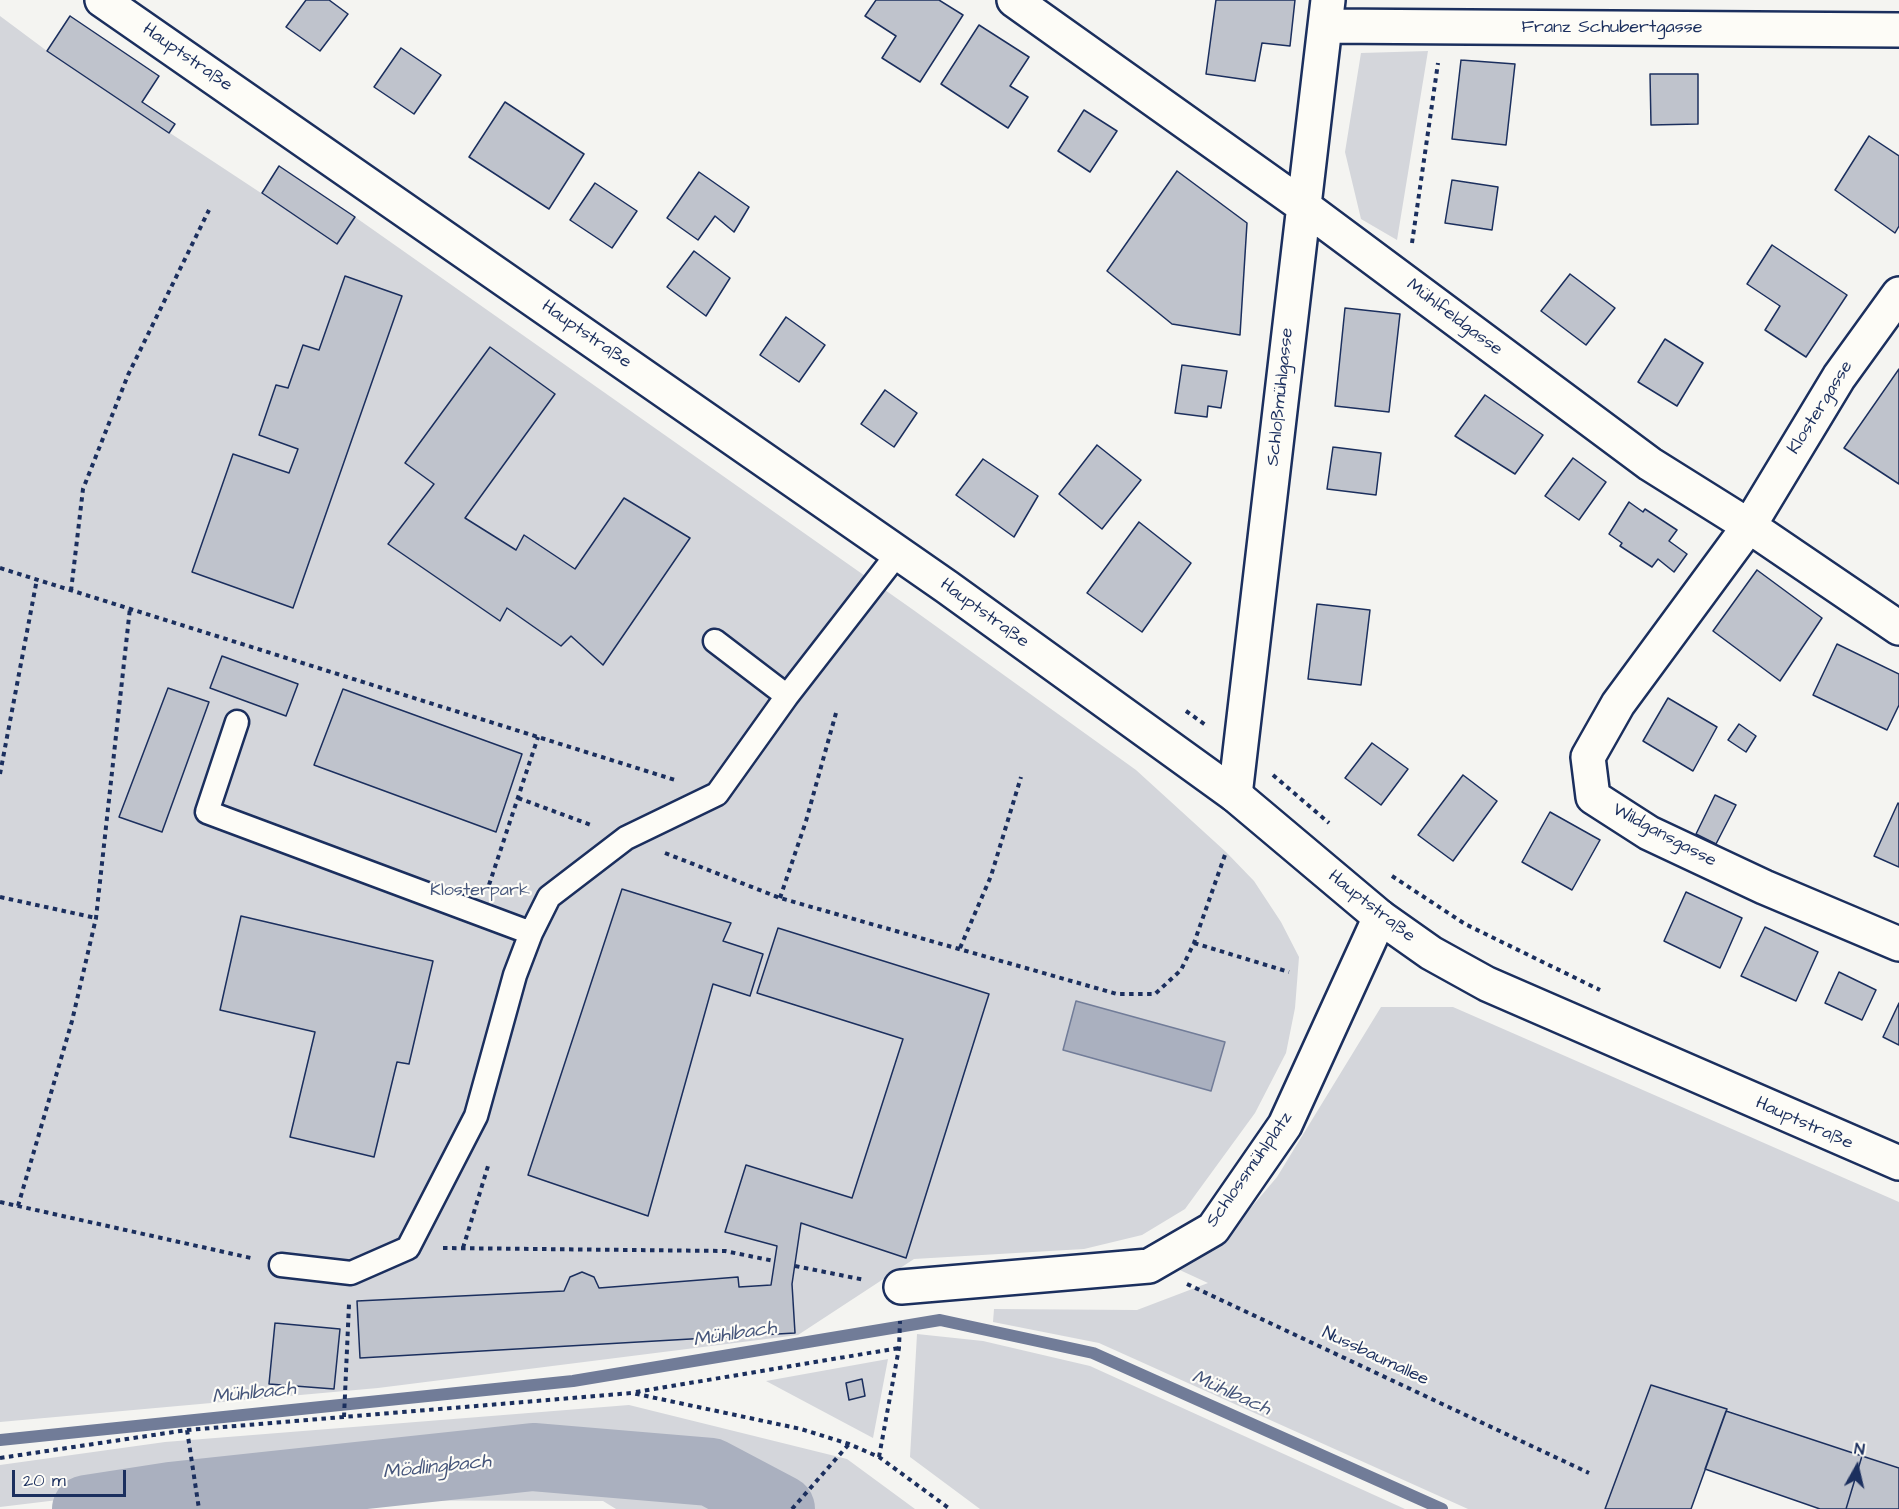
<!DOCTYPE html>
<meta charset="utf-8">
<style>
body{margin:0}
#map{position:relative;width:1899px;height:1509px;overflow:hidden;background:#f4f4f1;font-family:"Architects Daughter",sans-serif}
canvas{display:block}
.north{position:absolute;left:1827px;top:1437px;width:60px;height:60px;-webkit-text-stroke:4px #fdfcf7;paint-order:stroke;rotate:8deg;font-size:16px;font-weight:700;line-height:24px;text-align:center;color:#1b2f5e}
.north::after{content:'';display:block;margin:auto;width:21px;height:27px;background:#1b2f5e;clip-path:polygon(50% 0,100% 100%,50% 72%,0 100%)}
.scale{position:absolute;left:12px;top:1470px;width:114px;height:27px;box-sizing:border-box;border:3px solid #1b2f5e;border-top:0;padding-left:8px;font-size:18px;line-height:21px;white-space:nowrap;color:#1b2f5e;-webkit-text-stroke:4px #fdfcf7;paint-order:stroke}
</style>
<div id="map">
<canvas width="1899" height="1509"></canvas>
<div class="north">N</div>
<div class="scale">20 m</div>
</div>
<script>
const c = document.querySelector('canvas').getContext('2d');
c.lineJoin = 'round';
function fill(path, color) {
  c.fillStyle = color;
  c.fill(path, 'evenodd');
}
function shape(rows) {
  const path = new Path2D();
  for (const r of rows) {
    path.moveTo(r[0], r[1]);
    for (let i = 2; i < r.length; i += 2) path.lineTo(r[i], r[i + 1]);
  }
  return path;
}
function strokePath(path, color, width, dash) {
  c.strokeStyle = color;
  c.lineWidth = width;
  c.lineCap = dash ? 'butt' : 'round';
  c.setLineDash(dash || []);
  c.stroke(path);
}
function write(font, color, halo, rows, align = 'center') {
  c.font = font + ' "Architects Daughter",sans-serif';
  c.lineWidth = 4.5;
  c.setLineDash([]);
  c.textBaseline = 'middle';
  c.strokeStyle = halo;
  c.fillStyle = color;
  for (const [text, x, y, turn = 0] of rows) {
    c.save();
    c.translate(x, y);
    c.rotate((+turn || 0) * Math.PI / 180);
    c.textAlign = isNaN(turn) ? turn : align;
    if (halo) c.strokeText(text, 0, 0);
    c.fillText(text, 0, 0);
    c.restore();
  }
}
const green = shape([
 [0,16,47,51,70,16,159,76,142,102,175,124,170,133,261,193,279,166,355,217,912,609,1136,770,1226,852,1254,881,1281,922,1299,957,1295,1008,1286,1053,1255,1113,1185,1209,1142,1235,1084,1249,914,1259,798,1335,378,1388,0,1422],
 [1428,51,1397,240,1361,219,1345,152,1361,53],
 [1381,1007,1453,1007,1899,1202,1899,1468,1652,1385,1605,1509,1468,1509,1099,1343,993,1322,994,1309,1137,1310,1208,1283,1171,1266,1221,1243,1277,1177],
 [917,1334,983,1341,1090,1366,1405,1509,980,1509,910,1457],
 [888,1359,873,1438,766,1381],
 [629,1405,847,1459,915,1509,616,1509,603,1501,265,1500,248,1477,0,1507,0,1465,165,1442]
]);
const water = shape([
 [1076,1001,1225,1042,1211,1091,1063,1050,1076,1001]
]);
const stream = shape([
 [0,1440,573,1381,940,1320,1093,1353,1442,1509]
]);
const river = shape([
 [86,1509,170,1496,533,1457,711,1472,781,1509]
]);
const building = shape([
 [306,0,329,0,348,14,320,51,286,27,306,0],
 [876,0,939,0,963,15,920,82,882,58,896,36,865,16,876,0],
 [1216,0,1295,0,1290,46,1262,43,1255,81,1206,74,1216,0],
 [70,16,159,76,142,102,175,124,169,133,47,51,70,16],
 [979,25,1029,57,1010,86,1028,97,1008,128,941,84,979,25],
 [401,48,441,75,414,114,374,87,401,48],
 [1461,60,1515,64,1506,145,1452,139,1461,60],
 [1650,74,1698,74,1698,124,1651,125,1650,74],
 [505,102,584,154,549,209,469,157,505,102],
 [1084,110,1117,131,1090,172,1058,151,1084,110],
 [1869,136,1899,156,1899,226,1895,233,1835,190,1869,136],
 [279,166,355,217,337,244,262,193,279,166],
 [1177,171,1247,223,1240,335,1172,324,1107,271,1177,171],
 [699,172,749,207,734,232,715,216,698,240,667,218,699,172],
 [1452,180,1498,187,1492,230,1445,223,1452,180],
 [595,183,637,211,612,248,570,220,595,183],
 [1772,245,1847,295,1806,357,1765,330,1780,306,1747,284,1772,245],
 [694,251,730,278,706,316,667,287,694,251],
 [1570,274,1615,308,1586,345,1541,311,1570,274],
 [345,276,402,296,293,608,192,572,233,454,289,473,298,449,259,435,276,385,288,388,303,345,319,350,345,276],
 [1345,308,1400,314,1389,412,1335,406,1345,308],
 [786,317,825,345,799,382,760,355,786,317],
 [1665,339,1703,363,1677,406,1638,382,1665,339],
 [490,347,555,394,465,518,516,550,524,535,575,569,624,498,690,538,603,665,571,636,561,646,507,608,500,621,388,544,434,484,405,463,490,347],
 [1182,365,1227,371,1221,408,1208,406,1207,417,1175,413,1182,365],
 [1899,369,1899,484,1844,448,1899,369],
 [885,390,917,413,894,447,861,424,885,390],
 [1485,395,1543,435,1515,474,1455,436,1485,395],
 [1097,445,1141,480,1102,529,1059,494,1097,445],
 [1333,447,1381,453,1376,495,1327,489,1333,447],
 [1573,458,1606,482,1579,520,1545,496,1573,458],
 [983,459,1038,496,1014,537,956,495,983,459],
 [1629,502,1643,512,1645,509,1677,530,1669,541,1687,554,1674,572,1658,559,1652,567,1620,546,1622,543,1609,534,1629,502],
 [1139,522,1191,563,1142,632,1087,593,1139,522],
 [1757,570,1822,618,1780,681,1713,631,1757,570],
 [1317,604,1370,610,1361,685,1308,679,1317,604],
 [1837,644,1899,674,1899,705,1887,730,1813,695,1837,644],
 [222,656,298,684,286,716,210,688,222,656],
 [168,688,209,702,162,832,119,817,168,688],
 [343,689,522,754,496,832,314,765,343,689],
 [1668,698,1717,727,1693,771,1643,741,1668,698],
 [1739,724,1756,736,1746,752,1728,740,1739,724],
 [1372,743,1408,769,1381,805,1345,778,1372,743],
 [1463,775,1497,801,1453,861,1418,835,1463,775],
 [1715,795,1736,805,1716,844,1696,834,1715,795],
 [1898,803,1899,804,1899,867,1874,856,1898,803],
 [1550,812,1600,840,1572,890,1522,862,1550,812],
 [622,889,731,923,723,941,763,954,750,996,713,984,648,1216,528,1175,622,889],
 [1686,892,1742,918,1720,968,1664,941,1686,892],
 [241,916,433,961,409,1064,397,1062,374,1157,290,1137,315,1032,220,1010,241,916],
 [1765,927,1818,952,1796,1001,1741,976,1765,927],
 [778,928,989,994,906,1258,801,1223,792,1284,795,1333,360,1358,357,1301,564,1291,570,1277,582,1272,594,1277,599,1288,738,1277,739,1287,771,1285,777,1246,725,1232,746,1165,852,1198,903,1039,757,993,778,928],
 [1839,972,1876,990,1862,1020,1825,1003,1839,972],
 [1899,1003,1899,1045,1883,1037,1899,1003],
 [275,1323,340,1329,334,1389,269,1384,275,1323],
 [862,1379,865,1396,849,1400,846,1383,862,1379],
 [1651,1385,1727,1409,1691,1509,1605,1509,1651,1385],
 [1726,1411,1862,1456,1846,1509,1820,1509,1705,1469,1726,1411],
 [1862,1456,1899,1468,1899,1509,1846,1509,1862,1456]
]);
const path = shape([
 [1412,243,1438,63],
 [0,568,675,780],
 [71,591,83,489,128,375,209,210],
 [1186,711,1207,726],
 [0,774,37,579],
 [1273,775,1329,823],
 [518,798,591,825],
 [665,853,780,898,1117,994,1155,994,1181,970,1194,943,1226,852],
 [1392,876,1465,924,1600,990],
 [489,885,538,737],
 [0,897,96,918],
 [780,898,806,821,836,713],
 [1194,943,1289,972],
 [960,948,991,876,1021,777],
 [0,1202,251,1258],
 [18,1206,72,1021,96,918,130,608],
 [443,1248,725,1251,774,1261],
 [463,1248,488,1166],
 [795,1266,865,1280],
 [1187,1284,1589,1473],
 [636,1392,899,1348],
 [344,1417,349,1304],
 [187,1430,199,1509],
 [879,1457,899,1348,900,1321],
 [0,1458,187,1430,632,1393,801,1429,849,1444,879,1457,950,1509],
 [792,1509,849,1444]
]);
const service = shape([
 [715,641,787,696],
 [237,722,207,812,531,933],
 [281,1265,351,1273,408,1248,476,1116,515,975,531,933,549,897,626,838,717,794,787,696,898,553]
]);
const minor = shape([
 [1014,0,1302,205,1650,464,1749,526,1899,628],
 [1326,26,1899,30],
 [1899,294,1839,377,1749,526,1618,704,1588,757,1593,797,1649,833,1764,887,1899,944],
 [1235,795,1328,0],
 [901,1287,1149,1266,1213,1229,1285,1125,1380,917]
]);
const tertiary = shape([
 [102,0,947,587,1235,795,1380,917,1431,953,1487,984,1899,1163]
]);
const streetNames = [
 ["Franz Schubertgasse",1612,28],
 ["Hauptstraße",187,58,35],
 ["Mühlfeldgasse",1454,318,37],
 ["Hauptstraße",586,335,35],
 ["Schloßmühlgasse",1281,397,-84],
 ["Klostergasse",1821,408,-58],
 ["Hauptstraße",984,614,36],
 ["Wildgansgasse",1664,836,28],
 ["Hauptstraße",1371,907,38],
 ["Hauptstraße",1804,1124,24],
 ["Schlossmühlplatz",1250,1170,-55],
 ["Nussbaumallee",1375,1357,25]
];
const parkNames = [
 ["Klosterpark",480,891]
];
const waterNames = [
 ["Mühlbach",735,1335,-9],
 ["Mühlbach",254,1394,-6],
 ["Mühlbach",1231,1394,24],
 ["Mödlingbach",437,1468,-6]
];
fill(green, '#d4d6db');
fill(water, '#aab0bf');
strokePath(water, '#717c98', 1.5);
strokePath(stream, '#717c98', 12);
strokePath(river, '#aab0bf', 68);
fill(building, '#bfc3cc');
strokePath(building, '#1b2f5e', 1.5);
strokePath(service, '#1b2f5e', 27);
strokePath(minor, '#1b2f5e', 38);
strokePath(tertiary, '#1b2f5e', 38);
strokePath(path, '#1b2f5e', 4, [4.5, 4.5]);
strokePath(service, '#fdfcf7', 22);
strokePath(minor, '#fdfcf7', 33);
strokePath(tertiary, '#fdfcf7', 33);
write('18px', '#1b2f5e', '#fdfcf7', streetNames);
write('18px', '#49597d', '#fdfcf7', parkNames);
write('italic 20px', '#46567b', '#fdfcf7', waterNames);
</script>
